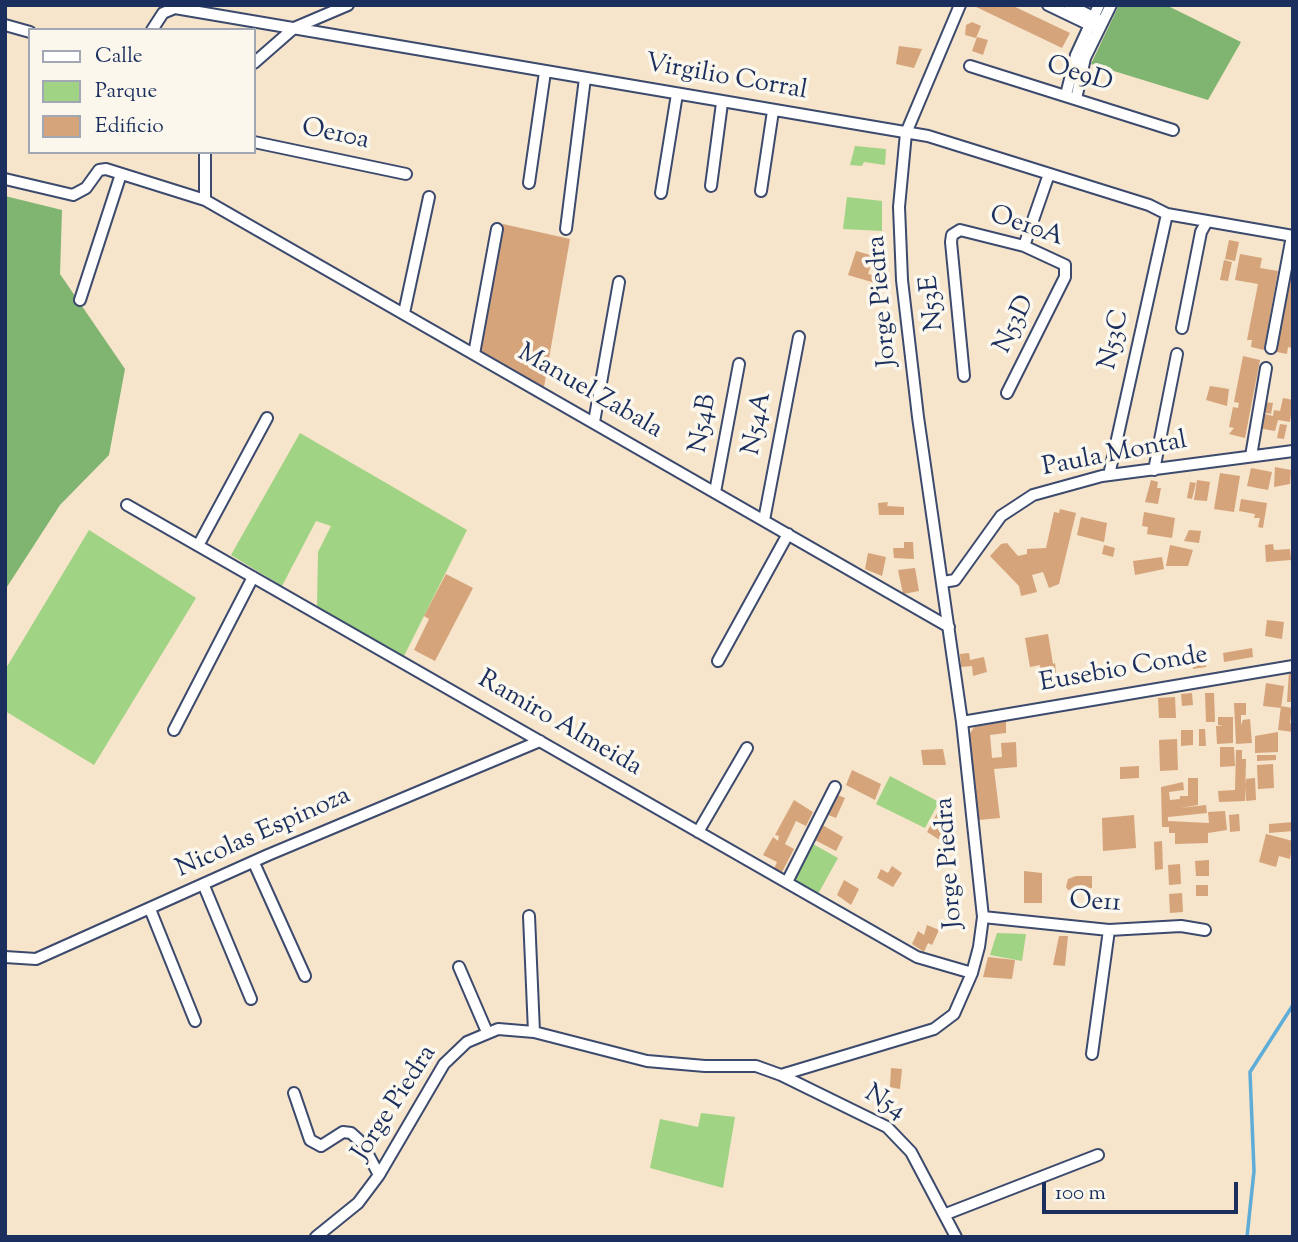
<!DOCTYPE html>
<style>
body{margin:0}
#map{position:relative;width:1298px;height:1242px;overflow:hidden;background:#f6e4cb;font-family:"Sorts Mill Goudy",serif}
canvas{display:block}
.frame{position:absolute;inset:0;border:7px solid #1b2f5e;pointer-events:none}
.legend{position:absolute;left:28px;top:28px;width:228px;height:126px;box-sizing:border-box;background:#fbf7ec;border:2px solid #a1a7b3;margin:0;padding:9px 12px;list-style:none;font-size:21px;color:#1b2f5e}
.legend li{display:flex;align-items:center;gap:14px;height:35px}
.legend b{width:35px;border:2px solid #a1a7b3}
.scale{position:absolute;left:1042px;top:1182px;width:196px;height:32px;box-sizing:border-box;border:4px solid #1b2f5e;border-top:0;padding-left:9px;font-size:21px;line-height:24px;white-space:nowrap;color:#1b2f5e;-webkit-text-stroke:5px #fbf7ec;paint-order:stroke}
</style>
<div id="map">
<canvas width="1298" height="1242"></canvas>
<div class="frame"></div>
<ul class="legend">
<li><b style="height:9px;background:#fff"></b>Calle</li>
<li><b style="height:19px;background:#a0d383"></b>Parque</li>
<li><b style="height:19px;background:#d5a47b"></b>Edificio</li>
</ul>
<div class="scale">100 m</div>
</div>
<script>
const c = document.querySelector('canvas').getContext('2d');
c.lineJoin = 'round';
function fill(path, color) {
  c.fillStyle = color;
  c.fill(path, 'evenodd');
}
function shape(rows) {
  const path = new Path2D();
  for (const r of rows) {
    path.moveTo(r[0], r[1]);
    for (let i = 2; i < r.length; i += 2) path.lineTo(r[i], r[i + 1]);
  }
  return path;
}
function strokePath(path, color, width, dash) {
  c.strokeStyle = color;
  c.lineWidth = width;
  c.lineCap = dash ? 'butt' : 'round';
  c.setLineDash(dash || []);
  c.stroke(path);
}
function write(font, color, halo, rows, align = 'center') {
  c.font = font + ' "Sorts Mill Goudy",serif';
  c.lineWidth = 7;
  c.setLineDash([]);
  c.textBaseline = 'middle';
  c.strokeStyle = halo;
  c.fillStyle = color;
  for (const [text, x, y, turn = 0] of rows) {
    c.save();
    c.translate(x, y);
    c.rotate((+turn || 0) * Math.PI / 180);
    c.textAlign = isNaN(turn) ? turn : align;
    if (halo) c.strokeText(text, 0, 0);
    c.fillText(text, 0, 0);
    c.restore();
  }
}
const green = shape([
 [855,146,886,149,885,165,864,162,862,166,850,165],
 [847,197,882,201,882,231,843,229],
 [300,433,467,530,404,656,317,607,318,552,331,526,316,521,282,586,231,555],
 [89,530,196,598,94,765,5,711,5,670],
 [890,776,939,802,925,828,876,804],
 [813,844,838,858,818,894,792,880],
 [997,933,1026,934,1022,961,990,955],
 [701,1113,735,1117,723,1188,650,1168,660,1119,698,1127]
]);
const forest = shape([
 [1119,5,1166,5,1241,42,1208,100,1091,64],
 [5,196,62,210,60,274,125,369,109,455,60,505,5,590]
]);
const stream = shape([
 [1247,1237,1254,1171,1250,1072,1293,1005]
]);
const building = shape([
 [972,5,1011,5,1070,33,1062,48],
 [972,22,981,26,976,38,965,35,966,25],
 [977,37,988,40,983,55,972,51],
 [899,46,922,49,914,68,896,64],
 [503,224,570,239,544,387,479,350],
 [1229,240,1239,242,1235,261,1225,259],
 [856,251,874,256,868,274,876,276,875,283,848,275],
 [1240,254,1262,258,1260,268,1278,271,1264,350,1251,347,1252,340,1247,340,1258,284,1235,280],
 [1224,260,1232,262,1228,281,1220,280],
 [1288,271,1293,272,1293,348,1288,347,1287,354,1272,351],
 [1243,356,1260,360,1245,438,1229,434,1234,428,1229,427,1233,407,1238,408,1239,403,1234,402],
 [1210,386,1229,389,1227,406,1206,400],
 [1283,398,1293,400,1290,422,1278,420,1275,431,1258,428,1261,413,1273,416,1274,410,1280,411],
 [1263,402,1273,403,1271,414,1262,412],
 [1280,424,1287,425,1284,439,1277,438],
 [1275,467,1291,470,1290,484,1274,487],
 [1251,468,1272,472,1268,490,1247,486],
 [1220,473,1240,476,1234,512,1214,509],
 [1151,480,1158,482,1157,488,1161,488,1158,504,1145,502],
 [1197,480,1210,482,1207,501,1194,500],
 [1190,482,1196,483,1192,499,1187,498],
 [1241,499,1267,503,1263,528,1258,527,1260,518,1254,518,1255,514,1239,511],
 [888,502,887,506,904,507,904,515,879,515,878,503],
 [1060,509,1076,513,1059,584,1049,588,1043,572,1032,575,1037,592,1021,596,1019,586,990,556,1001,544,1007,543,1018,556,1027,554,1027,549,1046,548,1054,512,1059,513],
 [1144,512,1175,518,1172,538,1147,534,1148,527,1142,526],
 [1081,517,1107,523,1104,542,1077,535],
 [1189,530,1201,531,1199,543,1184,541],
 [904,542,913,542,914,559,894,558,893,548,904,548],
 [1273,544,1274,550,1290,549,1291,560,1266,562,1265,545],
 [1104,545,1115,548,1113,557,1102,554],
 [1170,545,1193,550,1188,566,1166,566],
 [868,553,886,557,882,576,865,569],
 [1162,557,1164,569,1135,575,1133,561],
 [915,568,919,591,903,594,898,570],
 [446,574,473,588,435,661,414,650,429,619,424,616],
 [1267,620,1284,622,1282,639,1265,636],
 [1048,634,1053,664,1055,663,1057,680,1050,681,1049,674,1041,675,1040,665,1030,667,1025,638],
 [1252,648,1253,657,1224,662,1223,653],
 [969,653,970,660,984,657,987,672,973,676,972,666,961,667,960,654],
 [1204,653,1206,667,1193,669,1191,655],
 [1289,671,1293,671,1293,702,1287,702],
 [1266,683,1284,686,1281,708,1263,706],
 [1192,693,1193,705,1182,706,1181,694],
 [1205,693,1214,693,1215,722,1206,722],
 [1175,697,1176,718,1159,718,1158,698],
 [1234,703,1246,703,1246,715,1241,715,1241,725,1243,720,1250,719,1252,743,1236,744],
 [1281,706,1292,708,1290,723,1293,724,1293,732,1278,730],
 [1218,717,1233,717,1233,743,1217,744,1216,726,1223,726,1218,725],
 [1006,721,1006,733,990,735,992,758,1002,757,1001,743,1016,742,1017,767,994,769,1000,818,979,820,969,735,974,727],
 [1199,729,1205,729,1206,746,1199,746],
 [1181,730,1193,730,1193,745,1181,746],
 [1278,732,1278,752,1255,753,1255,736],
 [1177,739,1178,770,1160,771,1159,740],
 [1220,747,1234,747,1235,766,1220,767],
 [943,749,946,765,923,765,921,750],
 [1236,750,1242,750,1242,759,1246,759,1245,801,1219,802,1218,791,1235,790],
 [1257,755,1276,755,1276,760,1257,761],
 [1273,764,1274,788,1258,789,1257,765],
 [1139,766,1139,778,1120,779,1120,767],
 [852,770,881,784,875,800,846,785],
 [1188,778,1198,778,1198,805,1180,808,1206,805,1207,813,1168,817,1168,821,1209,823,1208,812,1225,811,1227,830,1208,833,1208,843,1175,844,1175,833,1169,833,1169,827,1162,827,1161,787,1183,782,1184,790,1169,792,1170,800,1180,799,1180,796,1188,796],
 [1255,778,1256,800,1246,801,1245,779],
 [835,794,845,798,836,818,826,814],
 [794,800,813,812,806,826,796,821,785,844,794,849,781,874,773,871,777,862,763,855,773,837,778,841,779,836,775,835],
 [943,802,952,806,944,823,950,827,943,842,927,832],
 [1239,814,1240,831,1230,832,1229,815],
 [1134,815,1136,848,1103,851,1102,818],
 [1293,822,1293,831,1269,833,1269,824],
 [819,823,843,837,836,851,811,838],
 [1266,834,1293,841,1290,859,1279,856,1276,867,1259,862],
 [1162,841,1163,869,1155,870,1154,842],
 [1209,860,1209,876,1196,876,1195,861],
 [1180,864,1181,884,1169,885,1168,865],
 [892,866,902,873,893,887,877,878,881,869,888,873],
 [1024,871,1042,873,1042,903,1024,903],
 [1076,876,1092,876,1092,888,1068,890,1066,887,1068,879],
 [844,880,859,889,851,905,837,895],
 [1196,885,1208,885,1208,896,1196,896],
 [1182,893,1183,912,1170,913,1169,894],
 [927,925,939,930,932,945,928,943,924,952,912,944,918,931,924,935],
 [1059,936,1068,936,1065,966,1053,965],
 [988,957,1015,960,1012,979,983,977],
 [891,1068,902,1069,900,1089,890,1087]
]);
const street = shape([
 [1048,5,1096,28],
 [1069,5,1097,19],
 [5,25,30,32],
 [152,30,163,13,175,8,928,136,1149,205,1167,214,1293,236],
 [254,63,294,28,348,5],
 [970,66,1173,130],
 [1066,95,1076,55,1099,5],
 [1076,99,1085,58,1111,5],
 [254,142,406,174],
 [205,152,205,200],
 [5,179,73,195,86,188,99,170,106,169,205,200,949,627],
 [529,183,545,72],
 [711,186,722,103],
 [761,191,773,111],
 [661,193,677,94],
 [566,229,585,78],
 [1024,246,1049,174],
 [80,300,121,174],
 [404,313,429,197],
 [1182,328,1201,232,1206,223],
 [1271,348,1292,236],
 [474,354,497,229],
 [964,376,951,242,952,235,960,230,1024,246,1065,265,1065,277,1007,393],
 [594,422,619,282],
 [1251,456,1266,368],
 [1154,470,1177,354],
 [1109,475,1167,214],
 [715,492,739,364],
 [127,505,917,957,972,973],
 [764,520,799,337],
 [199,544,267,418],
 [943,582,955,580,1001,516,1033,495,1102,476,1293,451],
 [718,661,788,534],
 [962,722,1293,666],
 [174,730,253,577],
 [698,832,747,748],
 [254,863,305,976],
 [787,882,835,787],
 [204,886,251,999],
 [150,909,195,1021],
 [529,916,534,1032],
 [983,917,1109,930,1181,926,1205,930],
 [5,957,36,959,268,855,540,741],
 [459,967,487,1032],
 [1092,1054,1109,930],
 [781,1075,934,1029,954,1014,972,973,979,947,983,917,962,722,918,417,902,280,899,207,906,133,960,5],
 [294,1093,310,1140,321,1146,343,1132,351,1133,362,1143,379,1175],
 [946,1214,1098,1155],
 [316,1237,358,1203,379,1175,444,1064,467,1042,498,1029,534,1032,647,1061,705,1066,756,1066,781,1075,887,1127,911,1152,956,1237]
]);
const streetNames = [
 ["Oe9D",1079,76,17],
 ["Virgilio Corral",726,79,10],
 ["Oe10a",335,136,12],
 ["Oe10A",1026,228,19],
 ["Jorge Piedra",884,301,-95],
 ["N53E",934,303,-96],
 ["N53D",1016,325,-64],
 ["N53C",1116,340,-77],
 ["Manuel Zabala",589,393,30],
 ["N54B",705,424,-80],
 ["N54A",759,424,-79],
 ["Paula Montal",1115,456,-11],
 ["Eusebio Conde",1124,671,-10],
 ["Ramiro Almeida",559,725,30],
 ["Nicolas Espinoza",264,834,-24],
 ["Jorge Piedra",951,863,-94],
 ["Oe11",1095,904,3],
 ["Jorge Piedra",396,1104,-57],
 ["N54",884,1104,32]
];
fill(green, '#a0d383');
fill(forest, '#80b571');
strokePath(stream, '#5eacd8', 3.5);
fill(building, '#d5a47b');
strokePath(street, '#3c4a6e', 14);
strokePath(street, '#fff', 10);
write('26px', '#1b2f5e', '#fbf7ec', streetNames);
</script>
